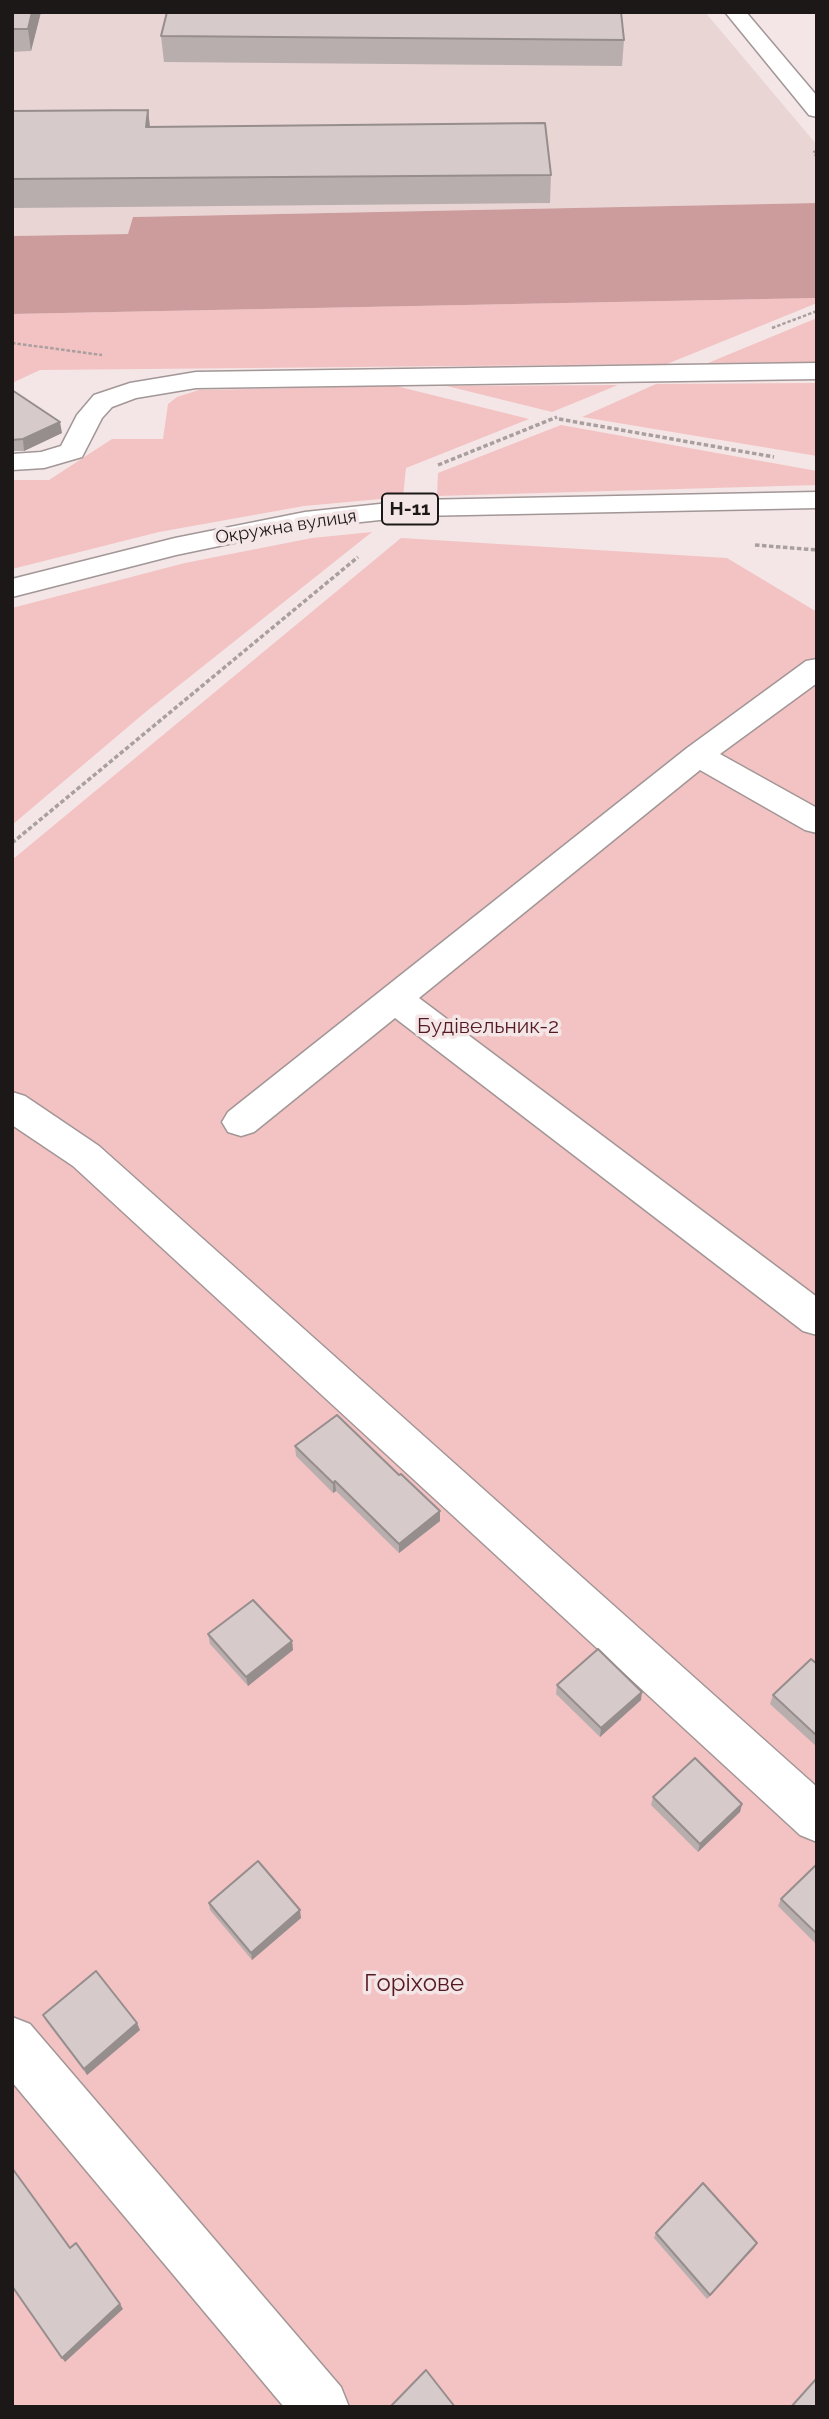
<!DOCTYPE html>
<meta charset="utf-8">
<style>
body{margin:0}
#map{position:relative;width:829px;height:2419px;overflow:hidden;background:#f4e6e6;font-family:Raleway,sans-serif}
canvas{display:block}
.frame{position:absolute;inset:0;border:14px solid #1d1818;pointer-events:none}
</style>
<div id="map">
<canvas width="829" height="2419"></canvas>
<div class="frame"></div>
</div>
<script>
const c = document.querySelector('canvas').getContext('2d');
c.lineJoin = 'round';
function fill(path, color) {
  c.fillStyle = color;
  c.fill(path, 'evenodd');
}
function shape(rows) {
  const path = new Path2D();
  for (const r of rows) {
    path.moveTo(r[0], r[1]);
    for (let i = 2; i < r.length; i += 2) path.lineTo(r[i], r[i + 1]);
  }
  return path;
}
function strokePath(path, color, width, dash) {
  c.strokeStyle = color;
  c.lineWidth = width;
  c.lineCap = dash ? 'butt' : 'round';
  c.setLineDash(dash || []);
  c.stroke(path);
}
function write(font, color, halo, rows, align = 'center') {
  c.font = font + ' Raleway,sans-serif';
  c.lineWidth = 7;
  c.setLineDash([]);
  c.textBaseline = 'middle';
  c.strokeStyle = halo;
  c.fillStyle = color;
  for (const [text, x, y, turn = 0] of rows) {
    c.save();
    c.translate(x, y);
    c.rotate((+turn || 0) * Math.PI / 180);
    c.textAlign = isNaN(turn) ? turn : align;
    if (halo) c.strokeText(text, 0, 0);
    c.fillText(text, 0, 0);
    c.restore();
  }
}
const built = shape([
 [12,12,705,12,817,145,817,203,133,217,129,234,12,236]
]);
const green = shape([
 [817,298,817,303,667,364,40,370,12,383,12,314],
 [817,318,817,362,708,363],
 [817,383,817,456,582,417,656,384],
 [618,385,552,412,447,386],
 [396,386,529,419,406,468,403,497,304,506,159,532,12,569,12,480,49,480,112,439,163,439,168,404,177,397,199,390],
 [561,425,817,471,817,485,437,496,438,473],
 [372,532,148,710,12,825,12,608,185,563,312,538],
 [401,538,727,558,817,612,817,2407,12,2407,12,860]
]);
const forest = shape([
 [817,203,817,298,12,314,12,236,128,234,133,217]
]);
const pathFar1 = shape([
 [817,151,814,152,817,158],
 [772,328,817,311],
 [12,343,102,355]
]);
const path = shape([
 [559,419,774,457],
 [438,465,557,417],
 [755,545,817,550],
 [12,843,358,557]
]);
const minor = shape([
 [725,12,746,12,817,96,817,117,809,115,725,12],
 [817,363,817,379,196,388,136,398,112,407,102,418,82,457,44,468,12,470,12,454,41,452,61,446,77,415,94,395,130,383,196,372,817,363],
 [817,659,817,683,720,754,817,808,817,833,805,830,700,770,419,998,817,1297,817,1335,803,1331,395,1018,254,1132,241,1136,228,1132,222,1122,228,1112,687,748,806,661,817,659],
 [12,1092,25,1096,99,1146,817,1787,817,1842,800,1835,73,1166,12,1125,12,1092],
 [12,2017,30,2024,341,2387,349,2407,284,2407,12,2082,12,2017]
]);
const major = shape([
 [817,492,817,508,417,516,305,528,176,555,12,597,12,579,175,538,305,512,417,500,817,492]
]);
const wall = shape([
 [12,12,41,12,31,51,12,52],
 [161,36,624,40,622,66,164,62],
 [148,110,150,127,551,175,550,203,12,208,12,111],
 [12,390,62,433,24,451,12,451],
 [295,1446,399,1475,440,1511,440,1521,399,1553,336,1491,333,1493,296,1456],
 [208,1634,292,1641,293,1650,248,1686,210,1644],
 [817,1664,817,1747,770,1704,773,1695],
 [557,1685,641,1700,600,1737,556,1694],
 [653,1797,742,1804,740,1812,698,1852,651,1805],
 [817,1864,817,1945,778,1906,781,1899],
 [209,1903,301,1918,252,1960,210,1910],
 [43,2015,140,2030,87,2075,46,2021],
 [656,2233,757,2243,707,2299,654,2238]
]);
const shadedWall = shape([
 [32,12,41,12,31,51,28,29],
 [148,110,151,138,146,127],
 [60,422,62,433,24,451,23,439],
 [335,1481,336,1491,333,1493,333,1483],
 [440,1511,440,1521,399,1553,399,1544],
 [292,1641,293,1650,248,1686,246,1677],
 [642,1692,641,1700,600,1737,601,1728],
 [742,1804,740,1812,698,1852,700,1844],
 [300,1910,301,1918,252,1960,251,1953],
 [137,2023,140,2030,87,2075,84,2069],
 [757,2243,754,2248,707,2299,710,2295],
 [120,2304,123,2309,65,2362,62,2358]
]);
const building = shape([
 [12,12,32,12,28,29,12,29,12,12],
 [167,12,621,12,624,40,161,36,167,12],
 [148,110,146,127,545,123,551,175,12,179,12,111,148,110],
 [12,390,60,422,23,439,12,440,12,390],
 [337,1415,399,1475,401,1474,440,1511,399,1544,335,1481,333,1483,295,1446,337,1415],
 [253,1600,292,1641,246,1677,208,1634,253,1600],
 [598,1649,642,1692,601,1728,557,1685,598,1649],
 [811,1659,817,1664,817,1736,773,1695,811,1659],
 [695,1758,742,1804,700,1844,653,1797,695,1758],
 [258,1861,300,1910,251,1953,209,1903,258,1861],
 [817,1864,817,1934,781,1899,817,1864],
 [96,1971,137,2023,84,2069,43,2015,96,1971],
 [12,2168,70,2248,76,2243,120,2304,62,2358,12,2286,12,2168],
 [703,2183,757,2243,710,2295,656,2233,703,2183],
 [426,2370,455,2407,390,2407,426,2370],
 [817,2378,817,2407,791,2407,817,2378]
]);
const farStreetnames = [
 ["Окружна вулиця",286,527,-9]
];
const shields = [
 [410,509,56]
];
const shieldNames = [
 ["Н-11",410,509]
];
const parkNames = [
 ["Будівельник-2",488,1027]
];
const nearParknames = [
 ["Горіхове",414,1984]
];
fill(built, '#ead5d5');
fill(green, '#f3c2c3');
fill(forest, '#cc9c9d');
strokePath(minor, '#a29696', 3);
strokePath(major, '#a29696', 3);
strokePath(pathFar1, '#aa9f9f', 2.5, [3.5, 2]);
strokePath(path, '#aa9f9f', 3.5, [4.5, 2.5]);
fill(minor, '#fff');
fill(major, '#fff');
fill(wall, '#b9aeae');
fill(shadedWall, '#968d8d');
fill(building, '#d7caca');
strokePath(building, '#968d8d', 2);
write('18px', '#1d1818', '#f4e6e6', farStreetnames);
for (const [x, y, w] of shields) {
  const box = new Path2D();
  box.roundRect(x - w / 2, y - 15.5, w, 31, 5);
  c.fillStyle = '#f4e6e6';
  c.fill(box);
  strokePath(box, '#1d1818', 2);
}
write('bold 19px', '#1d1818', null, shieldNames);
write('21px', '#551a21', '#f4e6e6', parkNames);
write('24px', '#551a21', '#f4e6e6', nearParknames);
</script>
